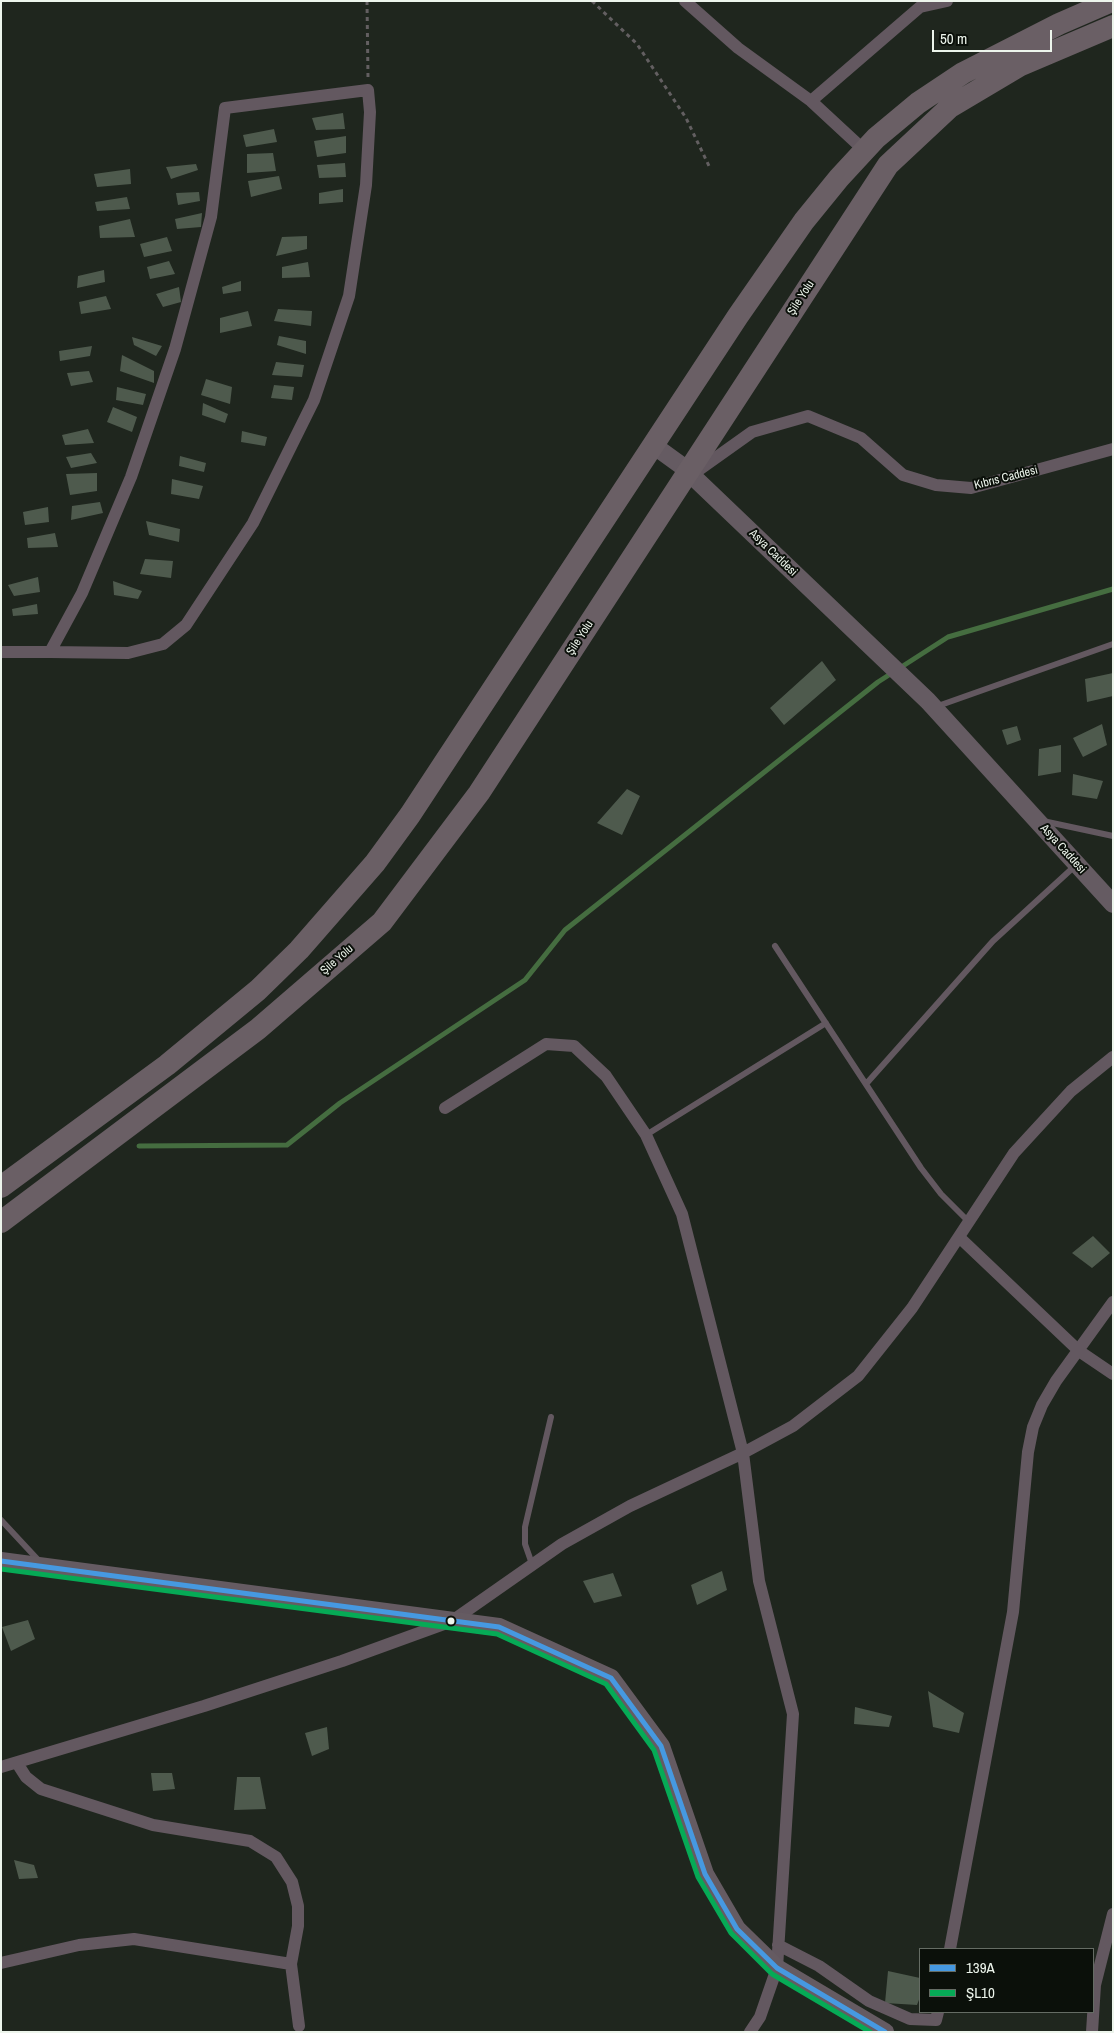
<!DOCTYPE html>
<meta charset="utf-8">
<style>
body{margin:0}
#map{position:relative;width:1114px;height:2033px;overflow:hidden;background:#1f261e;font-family:"Archivo Narrow",sans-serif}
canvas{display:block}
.frame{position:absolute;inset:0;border:2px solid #edf5ec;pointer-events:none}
.legend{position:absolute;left:919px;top:1948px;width:175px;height:65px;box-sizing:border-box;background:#0b100a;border:1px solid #656c64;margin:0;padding:6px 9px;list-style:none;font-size:15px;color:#edf5ec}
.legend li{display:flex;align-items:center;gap:10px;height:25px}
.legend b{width:25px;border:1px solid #656c64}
.scale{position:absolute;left:932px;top:30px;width:120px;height:22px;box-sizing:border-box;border:2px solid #edf5ec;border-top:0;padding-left:6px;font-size:15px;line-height:18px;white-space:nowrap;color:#edf5ec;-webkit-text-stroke:4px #0b100a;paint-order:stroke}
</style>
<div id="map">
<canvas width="1114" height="2033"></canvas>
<div class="frame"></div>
<ul class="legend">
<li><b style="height:6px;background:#4699e1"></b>139A</li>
<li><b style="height:6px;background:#06aa56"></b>ŞL10</li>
</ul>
<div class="scale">50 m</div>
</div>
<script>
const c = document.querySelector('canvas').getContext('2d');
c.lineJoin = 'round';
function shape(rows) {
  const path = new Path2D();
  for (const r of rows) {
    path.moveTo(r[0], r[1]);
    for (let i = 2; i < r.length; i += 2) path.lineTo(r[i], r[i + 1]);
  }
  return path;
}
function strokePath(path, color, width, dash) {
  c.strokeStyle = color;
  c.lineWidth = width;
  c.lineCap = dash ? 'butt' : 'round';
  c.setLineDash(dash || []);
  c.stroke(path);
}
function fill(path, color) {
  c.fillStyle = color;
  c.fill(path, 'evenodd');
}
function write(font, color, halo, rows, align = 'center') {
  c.font = font + ' "Archivo Narrow",sans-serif';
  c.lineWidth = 4;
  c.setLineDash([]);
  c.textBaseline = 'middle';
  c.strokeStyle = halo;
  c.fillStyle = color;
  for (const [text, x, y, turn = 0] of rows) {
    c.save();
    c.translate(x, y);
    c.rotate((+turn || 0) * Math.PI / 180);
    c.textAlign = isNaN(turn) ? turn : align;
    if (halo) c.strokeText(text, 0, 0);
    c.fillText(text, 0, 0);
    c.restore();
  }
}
const stream = shape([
 [139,1146,287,1145,340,1103,525,980,565,930,878,682,948,637,1113,589]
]);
const building = shape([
 [343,113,345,129,316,130,312,118],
 [274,129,277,142,246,147,243,135],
 [346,136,346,153,317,157,314,141],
 [273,153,276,171,247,173,247,154],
 [345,163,346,177,319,178,317,165],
 [196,164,198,170,171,179,166,167],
 [130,169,131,184,97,187,94,174],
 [279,176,282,189,251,197,248,181],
 [343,189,343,202,319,204,319,193],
 [199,192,200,201,178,205,176,193],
 [127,197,130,209,97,211,95,202],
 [202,213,201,227,177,229,175,219],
 [130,219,135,237,100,238,99,226],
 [307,236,307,249,276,256,282,237],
 [167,237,172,251,144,257,140,244],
 [169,261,175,274,150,279,147,267],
 [308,262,310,277,282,278,282,267],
 [104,270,105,282,77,288,78,276],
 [241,281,241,291,223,294,222,287],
 [179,287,181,302,163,307,156,294],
 [106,296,111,309,81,314,79,302],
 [278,309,312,311,311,326,274,321],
 [248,311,252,326,220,333,220,318],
 [279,336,306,341,306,354,277,345],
 [132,337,162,346,156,356,134,345],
 [92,346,90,356,60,361,59,351],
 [122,355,154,371,154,383,120,371],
 [276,362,304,365,302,377,272,375],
 [89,371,93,382,71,386,67,373],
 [206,379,232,387,230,404,201,395],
 [274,385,294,387,292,400,271,398],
 [117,387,146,394,143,405,116,400],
 [203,403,228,414,225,423,202,415],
 [113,407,137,417,132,432,107,422],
 [88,429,94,443,65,445,62,435],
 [242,431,267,437,265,446,241,442],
 [91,453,97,463,71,468,66,457],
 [180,456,206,463,204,472,179,466],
 [97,473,97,491,70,495,66,474],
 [172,479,203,486,199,499,171,494],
 [100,502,103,513,71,520,72,506],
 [48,507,49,522,25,525,23,512],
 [146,521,180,529,179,542,149,535],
 [55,533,58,547,28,548,27,538],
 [145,559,173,561,171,578,140,574],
 [38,577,40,592,14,596,8,585],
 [113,581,142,591,138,599,114,595],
 [37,604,38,614,13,616,12,609],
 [822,661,836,680,784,725,770,708],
 [1113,673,1113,696,1087,702,1085,679],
 [1102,724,1107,745,1083,757,1073,738],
 [1017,726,1021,740,1007,745,1002,730],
 [1061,745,1061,772,1038,776,1039,749],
 [1073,774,1103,781,1097,799,1072,795],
 [627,789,640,796,622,835,597,823],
 [1093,1236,1110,1253,1092,1268,1072,1253],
 [722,1571,727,1590,697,1605,691,1585],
 [613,1573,622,1596,594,1603,583,1581],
 [28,1620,35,1639,11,1651,2,1627],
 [928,1691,964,1713,959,1733,933,1727],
 [855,1707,892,1716,889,1727,854,1724],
 [327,1727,329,1749,312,1756,305,1733],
 [151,1773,172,1773,175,1789,153,1791],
 [237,1777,260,1777,266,1809,234,1810],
 [14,1860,34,1865,38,1878,19,1879],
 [888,1971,920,1978,920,1997,917,2005,885,2003]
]);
const path = shape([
 [367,1,368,78],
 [592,1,637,44,686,118,710,168]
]);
const lane = shape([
 [935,707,1113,644],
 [1043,821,1113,836],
 [775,946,921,1168,941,1194,969,1222],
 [866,1084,993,941,1076,865],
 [646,1135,826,1023],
 [1,1520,41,1563],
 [532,1564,525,1544,525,1527,551,1417]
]);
const street = shape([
 [685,1,738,48,811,101,865,151],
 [811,101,920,7,947,1],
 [693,474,752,432,808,416,861,438,903,475,936,485,971,488,1113,449],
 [1,652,50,652,128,653,163,644,186,625,253,523,314,400,349,296,366,185,370,112,368,90,225,108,211,217,175,349,131,477,82,593,50,652],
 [445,1108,546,1044,574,1046,606,1076,646,1135,682,1214,743,1453,759,1581,793,1714,777,1968,760,2017,750,2032],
 [959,1237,1079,1351,1113,1374],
 [17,1763,26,1777,41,1789,153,1825,250,1841,276,1857,292,1882,298,1906,298,1926,291,1964,299,2026],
 [1,1767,204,1706,342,1661,452,1621,562,1544,630,1506,743,1453,793,1426,858,1376,912,1308,1014,1153,1071,1091,1113,1057],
 [778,1945,819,1966,869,2001,910,2019,936,2020,938,2012],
 [950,1949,1013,1612,1028,1452,1033,1427,1042,1405,1056,1381,1113,1302],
 [1,1963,79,1945,134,1939,291,1964],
 [1092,2032,1095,1985,1113,1914]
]);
const secondary = shape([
 [653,445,682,466,928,701,1113,904],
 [1,1561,499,1627,611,1678,661,1746,705,1874,737,1929,777,1968,885,2032]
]);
const highway = shape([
 [1,1187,167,1065,258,990,299,950,375,863,410,815,738,316,804,221,839,178,876,138,918,103,963,73,1059,24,1112,1],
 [1,1222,258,1029,382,922,479,793,888,165,950,107,1019,66,1113,26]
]);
const bus1 = shape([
 [1,1561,499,1627,611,1678,661,1746,705,1874,737,1929,777,1968,885,2032]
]);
const bus2 = shape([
 [1,1569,497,1634,606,1684,654,1750,698,1877,731,1933,772,1974,870,2032]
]);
const markers = [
 [451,1621,4.5,"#edf5ec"]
];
const streetNames = [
 ["Şile Yolu",801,298,-57],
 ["Kıbrıs Caddesi",1006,478,-14],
 ["Asya Caddesi",773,553,44],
 ["Şile Yolu",580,638,-57],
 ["Asya Caddesi",1063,849,48],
 ["Şile Yolu",337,960,-41]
];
strokePath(stream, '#456d40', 5);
fill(building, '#4e5a4d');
strokePath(path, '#635f61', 3, [4, 4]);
strokePath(lane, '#635860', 6);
strokePath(street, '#635860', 12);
strokePath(secondary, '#655b62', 18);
strokePath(highway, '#6a5f65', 22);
strokePath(bus1, '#4699e1', 5);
strokePath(bus2, '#06aa56', 5);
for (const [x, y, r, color] of markers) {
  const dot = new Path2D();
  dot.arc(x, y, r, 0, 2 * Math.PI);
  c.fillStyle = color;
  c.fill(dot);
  strokePath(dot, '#0b100a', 2);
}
write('12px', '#edf5ec', '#0b100a', streetNames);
</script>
